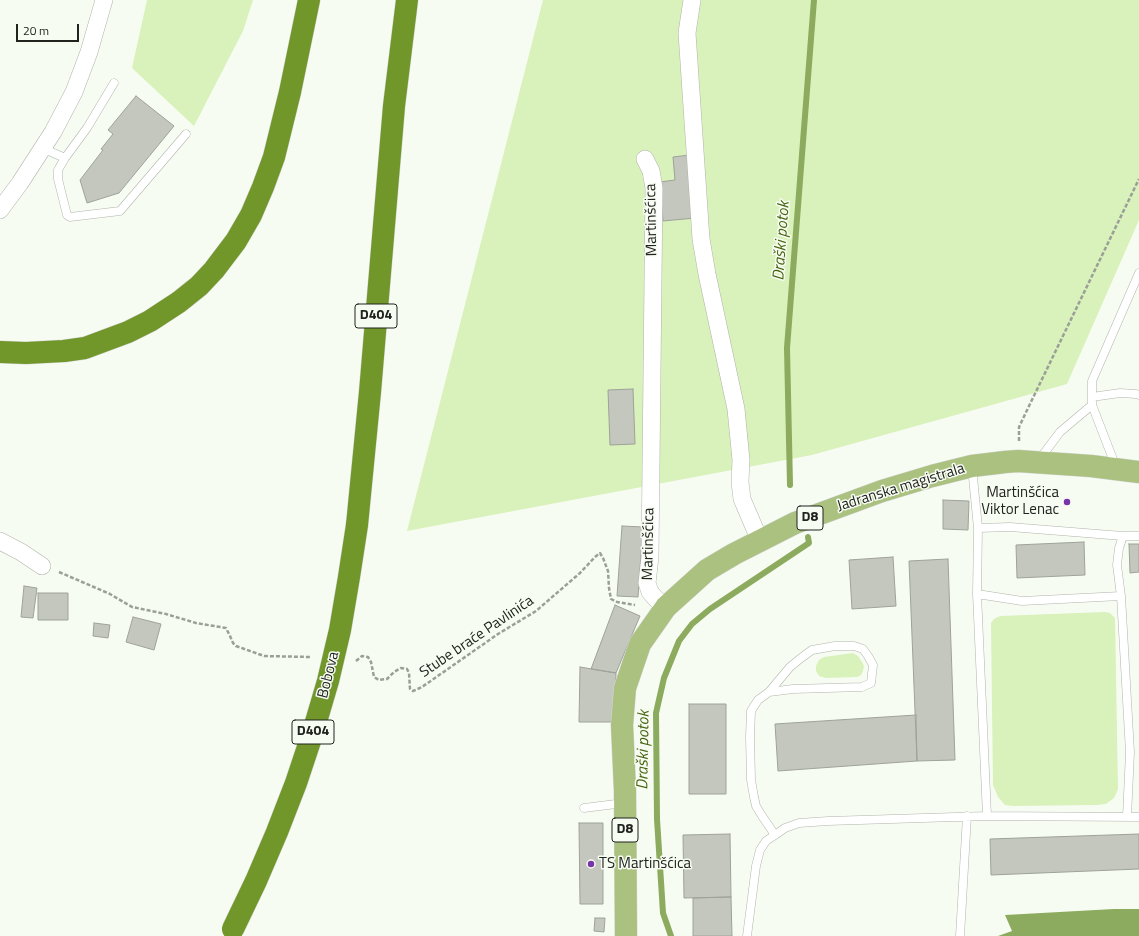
<!DOCTYPE html>
<meta charset="utf-8">
<style>
body{margin:0}
#map{position:relative;width:1139px;height:936px;overflow:hidden;background:#f7fcf2;font-family:"Titillium Web",sans-serif}
canvas{display:block}
.scale{position:absolute;left:16px;top:24px;width:63px;height:18px;box-sizing:border-box;border:2px solid #21231f;border-top:0;padding-left:5px;font-size:12px;line-height:14px;white-space:nowrap;color:#21231f;-webkit-text-stroke:3px #f7fcf2;paint-order:stroke}
</style>
<div id="map">
<canvas width="1139" height="936"></canvas>
<div class="scale">20 m</div>
</div>
<script>
const c = document.querySelector('canvas').getContext('2d');
c.lineJoin = 'round';
function fill(path, color) {
  c.fillStyle = color;
  c.fill(path, 'evenodd');
}
function shape(rows) {
  const path = new Path2D();
  for (const r of rows) {
    path.moveTo(r[0], r[1]);
    for (let i = 2; i < r.length; i += 2) path.lineTo(r[i], r[i + 1]);
  }
  return path;
}
function strokePath(path, color, width, dash) {
  c.strokeStyle = color;
  c.lineWidth = width;
  c.lineCap = dash ? 'butt' : 'round';
  c.setLineDash(dash || []);
  c.stroke(path);
}
function write(font, color, halo, rows, align = 'center') {
  c.font = font + ' "Titillium Web",sans-serif';
  c.lineWidth = 3;
  c.setLineDash([]);
  c.textBaseline = 'middle';
  c.strokeStyle = halo;
  c.fillStyle = color;
  for (const [text, x, y, turn = 0] of rows) {
    c.save();
    c.translate(x, y);
    c.rotate((+turn || 0) * Math.PI / 180);
    c.textAlign = isNaN(turn) ? turn : align;
    if (halo) c.strokeText(text, 0, 0);
    c.fillText(text, 0, 0);
    c.restore();
  }
}
const green = shape([
 [147,0,253,0,243,31,194,126,132,68],
 [543,0,1139,0,1139,220,1067,384,812,455,407,531],
 [1105,612,1110,613,1115,618,1118,789,1114,798,1106,804,1096,805,1013,806,1005,805,998,797,993,785,991,623,994,619,1000,616],
 [853,653,858,656,862,662,864,666,863,671,861,675,857,677,826,678,819,676,816,671,816,666,819,660,824,657]
]);
const water = shape([
 [1114,909,1139,909,1139,936,998,936,1012,931,1005,915]
]);
const stream = shape([
 [790,485,787,348,814,0],
 [671,936,663,913,657,819,656,713,664,678,679,641,692,624,710,609,809,543,808,537]
]);
const building = shape([
 [136,96,174,126,119,193,87,203,80,180,103,150,101,149,113,134,108,130,136,96],
 [690,155,695,218,663,221,660,182,675,180,673,157,690,155],
 [633,389,635,444,610,445,608,390,633,389],
 [943,500,969,501,968,530,943,529,943,500],
 [622,526,643,527,638,597,617,596,622,526],
 [1084,542,1085,575,1017,578,1016,545,1084,542],
 [1129,544,1139,544,1139,572,1130,573,1129,544],
 [893,557,896,606,852,609,849,560,893,557],
 [948,559,955,760,917,761,909,561,948,559],
 [24,586,37,588,33,618,21,617,24,586],
 [38,593,68,593,68,620,38,620,38,593],
 [615,605,640,616,616,673,591,669,615,605],
 [133,617,161,624,154,650,126,642,133,617],
 [94,623,110,625,108,638,93,636,94,623],
 [580,667,616,673,615,722,579,722,580,667],
 [689,704,726,704,726,794,689,794,689,704],
 [916,715,917,761,778,771,775,724,916,715],
 [579,823,603,823,603,904,580,904,579,823],
 [730,834,731,897,684,898,683,835,730,834],
 [1139,834,1139,869,991,875,990,839,1139,834],
 [731,897,732,936,693,936,693,898,731,897],
 [595,918,605,918,604,932,594,931,595,918]
]);
const path = shape([
 [1019,441,1019,427,1029,406,1139,179],
 [59,572,110,594,132,607,166,614,196,623,226,628,230,636,233,643,236,646,264,656,311,657],
 [356,661,362,656,368,657,371,662,374,677,379,680,387,679,394,672,401,668,407,669,409,673,410,689,413,691,422,687,498,634,536,611,580,573,595,557,600,553,603,558,608,571,609,588,611,599,617,602,635,605]
]);
const lane = shape([
 [42,148,65,158,87,128,114,83],
 [65,158,58,170,58,179,67,215,70,217,120,211,186,134],
 [1092,397,1120,393,1136,394,1139,395],
 [1092,405,1116,467],
 [1039,460,1060,432,1092,405,1092,381,1139,273],
 [972,467,978,528,977,594,987,816],
 [978,528,1010,527,1123,536],
 [977,594,1022,601,1121,596],
 [769,692,790,667,801,658,812,650,835,646,854,646,863,649,868,656,873,665,871,683,862,687,793,689,769,692,758,700,751,711,750,737,751,780,754,797,756,806,762,816,775,835],
 [584,808,624,803],
 [1127,817,1130,752,1121,596,1117,565,1119,548,1123,536,1139,536],
 [747,936,756,866,760,850,766,841,775,835,785,828,799,823,828,821,987,816,1139,817],
 [960,936,967,816]
]);
const street = shape([
 [692,0,687,33,701,239,707,274,736,409,741,460,740,482,742,499,760,541],
 [645,159,651,171,654,188,650,557,647,583,650,592,656,599,666,607],
 [0,210,20,183,53,132,74,92,89,52,104,0],
 [0,541,21,552,42,566]
]);
const primary = shape([
 [626,936,625,791,622,725,625,688,640,644,666,607,707,570,734,554,795,523,882,491,932,476,972,466,1005,462,1018,461,1091,466,1139,472]
]);
const highway = shape([
 [0,352,26,353,64,351,85,348,128,332,150,321,179,302,199,286,214,270,236,241,251,215,263,187,274,157,290,92,309,0],
 [357,525,370,392,394,106,407,0]
]);
const highwayBridge = shape([
 [233,929,256,881,277,832,296,783,313,732,328,681,340,630,349,577,357,525]
]);
const markers = [
 [1067,502,4,"#7735a9"],
 [591,864,4,"#7735a9"]
];
const shields = [
 [376,316,42],
 [810,518,26],
 [313,732,42],
 [625,830,26]
];
const shieldNames = [
 ["D404",376,316],
 ["D8",810,518],
 ["D404",313,732],
 ["D8",625,830]
];
const streetNames = [
 ["Martinšćica",652,220,-91],
 ["Jadranska magistrala",901,488,-17],
 ["Martinšćica",649,544,-89],
 ["Stube braće Pavlinića",477,637,-34],
 ["Bobova",329,675,-76]
];
const poiNames = [
 ["Martinšćica",1059,493],
 ["Viktor Lenac",1059,510],
 ["TS Martinšćica",599,864,"left"]
];
const waterNames = [
 ["Draški potok",782,241,-86],
 ["Draški potok",644,750,-89]
];
fill(green, '#d9f1ba');
fill(water, '#8cab5e');
strokePath(stream, '#8cab5e', 6);
fill(building, '#c3c7be');
strokePath(building, '#9ea299', 1);
strokePath(lane, '#b0b4ab', 9);
strokePath(street, '#b0b4ab', 18);
strokePath(primary, '#d7d7d7', 23);
strokePath(highway, '#d7d7d7', 23);
strokePath(path, '#9b9f98', 2.5, [4, 2]);
strokePath(lane, '#fff', 8);
strokePath(street, '#fff', 17);
strokePath(primary, '#aac180', 22);
strokePath(highway, '#71972b', 22);
strokePath(highwayBridge, '#d7d7d7', 23, []);
strokePath(highwayBridge, '#71972b', 22);
for (const [x, y, r, color] of markers) {
  const dot = new Path2D();
  dot.arc(x, y, r, 0, 2 * Math.PI);
  c.fillStyle = color;
  c.fill(dot);
  strokePath(dot, '#f7fcf2', 1.5);
}
for (const [x, y, w] of shields) {
  const box = new Path2D();
  box.roundRect(x - w / 2, y - 12, w, 24, 3);
  c.fillStyle = '#f7fcf2';
  c.fill(box);
  strokePath(box, '#21231f', 1);
}
write('bold 14px', '#21231f', null, shieldNames);
write('15px', '#21231f', '#f7fcf2', streetNames);
write('15px', '#21231f', '#f7fcf2', poiNames, 'right');
write('italic 16px', '#47630e', '#f7fcf2', waterNames);
</script>
